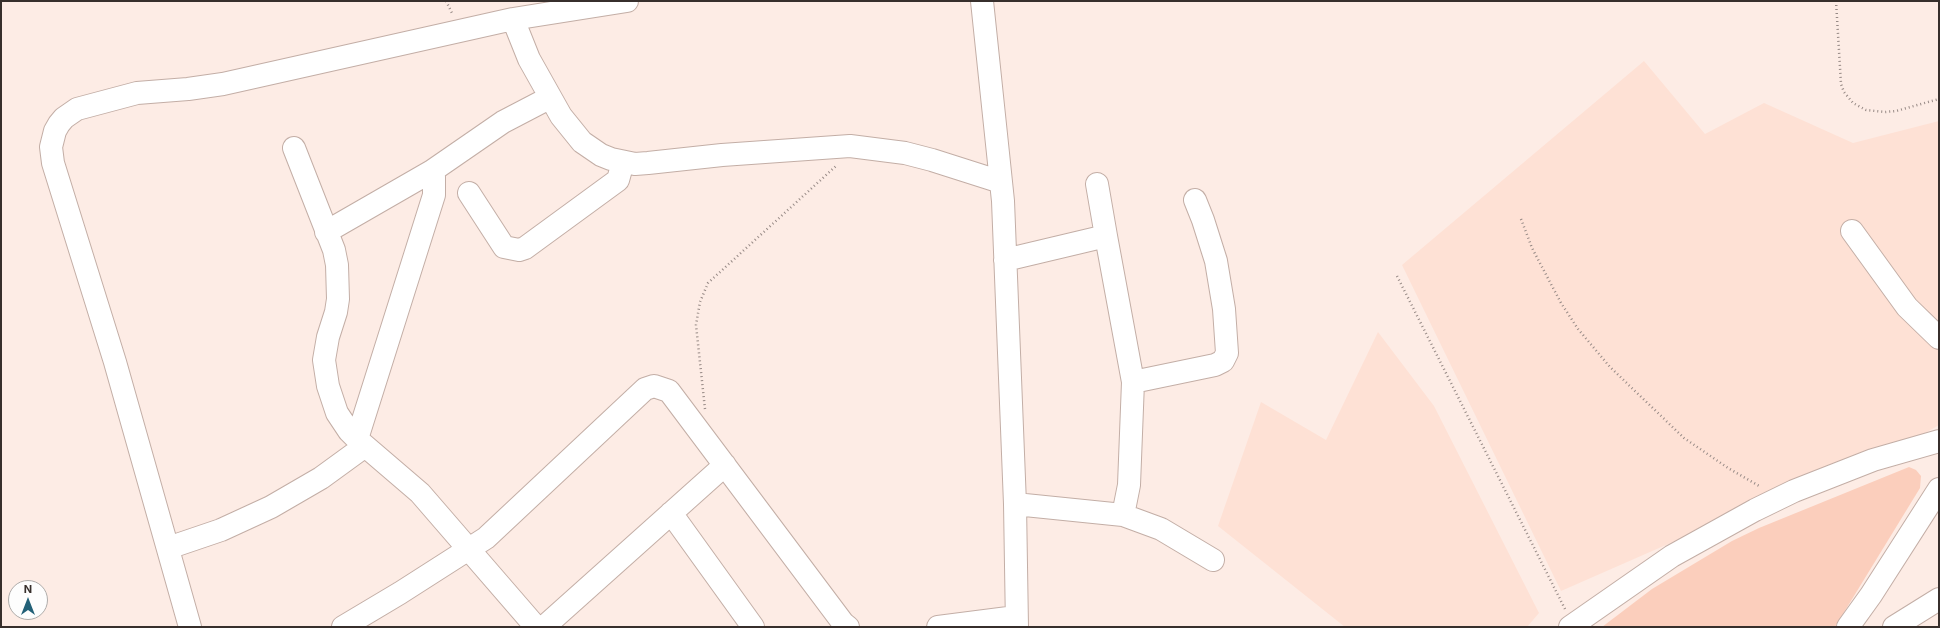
<!DOCTYPE html>
<style>
body{margin:0}
#map{position:relative;width:1940px;height:628px;overflow:hidden;background:#fdece5;font-family:Inter,sans-serif}
canvas{display:block}
.frame{position:absolute;inset:0;border:2px solid #372f2c;pointer-events:none}
.north{position:absolute;left:8px;top:580px;width:40px;height:40px;box-sizing:border-box;background:#fdfdfd;border:1px solid #aeaba9;border-radius:50%;rotate:0deg;font-size:11px;font-weight:700;line-height:16px;text-align:center;color:#372f2c}
.north::after{content:'';display:block;margin:auto;width:14px;height:18px;background:#226077;clip-path:polygon(50% 0,100% 100%,50% 72%,0 100%)}
</style>
<div id="map">
<canvas width="1940" height="628"></canvas>
<div class="frame"></div>
<div class="north">N</div>
</div>
<script>
const c = document.querySelector('canvas').getContext('2d');
c.lineJoin = 'round';
function fill(path, color) {
  c.fillStyle = color;
  c.fill(path, 'evenodd');
}
function shape(rows) {
  const path = new Path2D();
  for (const r of rows) {
    path.moveTo(r[0], r[1]);
    for (let i = 2; i < r.length; i += 2) path.lineTo(r[i], r[i + 1]);
  }
  return path;
}
function strokePath(path, color, width, dash) {
  c.strokeStyle = color;
  c.lineWidth = width;
  c.lineCap = dash ? 'butt' : 'round';
  c.setLineDash(dash || []);
  c.stroke(path);
}
const built = shape([
 [1644,61,1705,134,1764,103,1853,143,1939,121,1939,425,1906,444,1789,491,1561,591,1402,265],
 [1378,332,1434,406,1539,613,1527,627,1345,627,1218,526,1261,402,1326,440]
]);
const green = shape([
 [1909,467,1916,470,1921,476,1920,488,1835,627,1602,627,1652,589,1732,541,1759,528]
]);
const path = shape([
 [446,1,453,15],
 [1836,1,1841,84,1844,92,1853,103,1866,110,1885,112,1896,111,1939,99],
 [1521,219,1532,248,1561,303,1578,329,1610,367,1684,438,1728,468,1761,487],
 [1397,276,1565,609],
 [705,409,696,325,700,302,708,283,836,166]
]);
const minor = shape([
 [982,1,1003,201,1015,504,1017,627],
 [513,19,529,59,561,116,582,142,601,155,611,159,635,164,648,163,722,155,850,146,905,153,932,160,1001,182],
 [294,148,334,250,337,265,338,299,336,312,328,337,324,360,328,386,337,413,349,431,357,439,420,493,536,627],
 [1097,184,1106,236],
 [469,193,504,247,519,250,525,248,618,180,623,162],
 [1852,231,1907,307,1939,338],
 [326,232,432,171,503,122,549,98],
 [1005,260,1106,236,1133,382,1129,485,1123,515],
 [1133,382,1215,365,1223,361,1227,353,1224,309,1216,261,1203,220,1195,200],
 [357,439,434,195,434,177,432,171],
 [1015,504,1123,515,1161,529,1213,560],
 [671,513,753,627],
 [168,548,221,530,271,507,321,478,365,446],
 [190,627,115,362,53,163,51,147,55,131,59,124,64,118,77,109,137,93,188,89,223,84,513,19,627,1],
 [343,627,400,593,486,538,645,389,654,386,669,391,843,623,848,627],
 [544,627,725,465],
 [938,627,1016,617],
 [1570,627,1672,556,1755,510,1794,491,1873,460,1939,441],
 [1848,627,1871,595,1939,489],
 [1894,627,1939,599]
]);
fill(built, '#fee1d5');
fill(green, '#fbcebc');
strokePath(minor, '#c3aea6', 24);
strokePath(path, '#978a86', 2.5, [1, 3]);
strokePath(minor, '#fff', 22);
</script>
